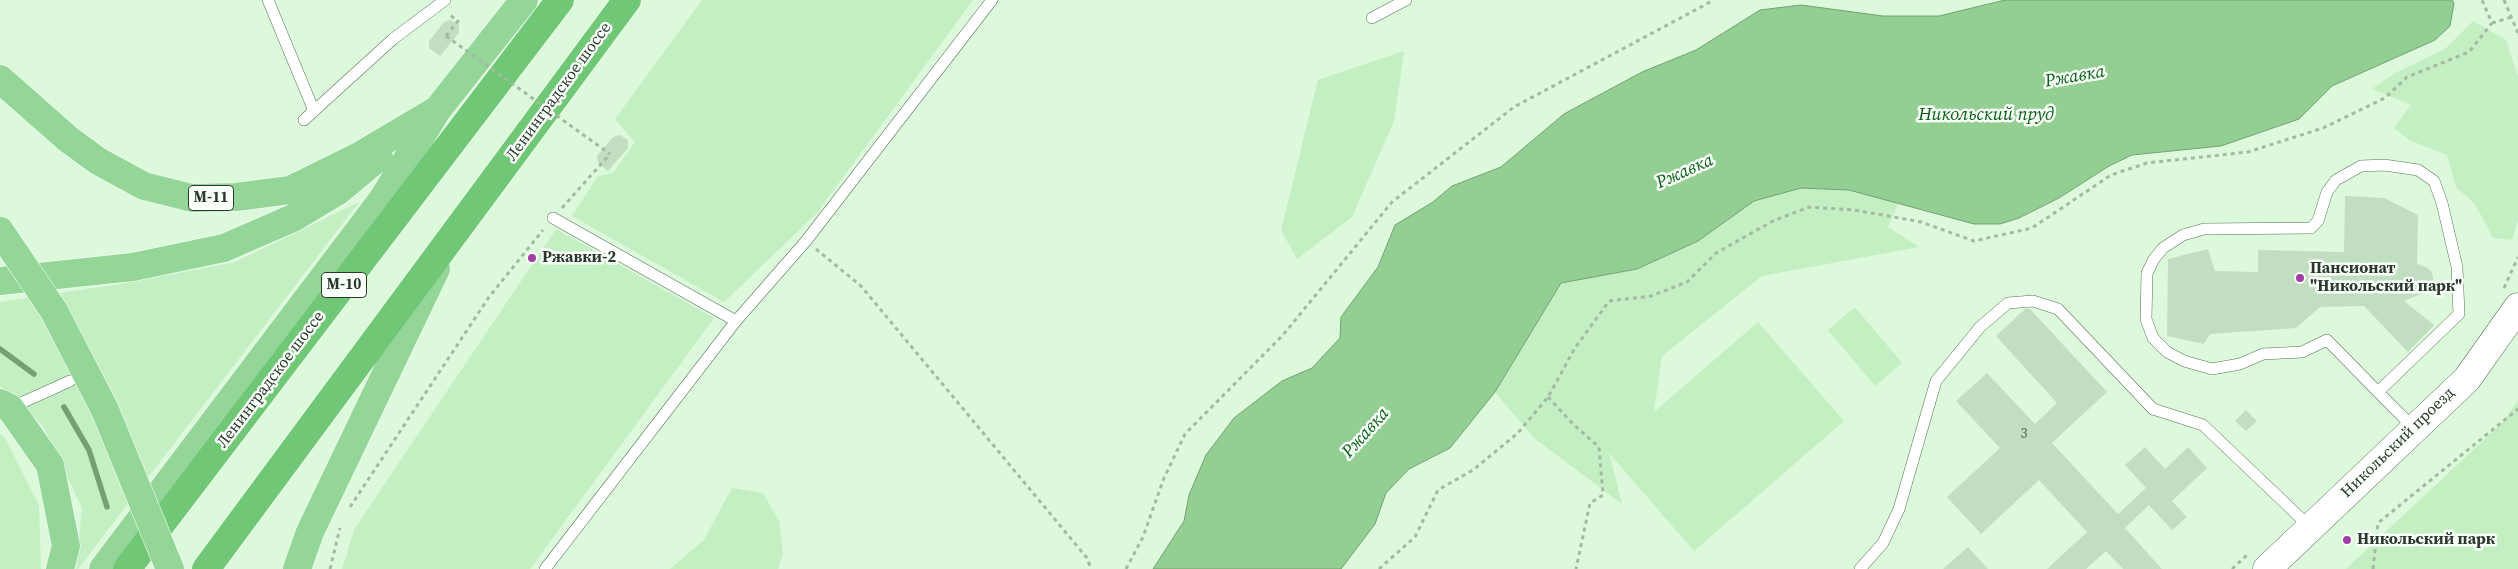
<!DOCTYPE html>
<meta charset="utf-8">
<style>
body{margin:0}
canvas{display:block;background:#dcf9db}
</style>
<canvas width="2518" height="569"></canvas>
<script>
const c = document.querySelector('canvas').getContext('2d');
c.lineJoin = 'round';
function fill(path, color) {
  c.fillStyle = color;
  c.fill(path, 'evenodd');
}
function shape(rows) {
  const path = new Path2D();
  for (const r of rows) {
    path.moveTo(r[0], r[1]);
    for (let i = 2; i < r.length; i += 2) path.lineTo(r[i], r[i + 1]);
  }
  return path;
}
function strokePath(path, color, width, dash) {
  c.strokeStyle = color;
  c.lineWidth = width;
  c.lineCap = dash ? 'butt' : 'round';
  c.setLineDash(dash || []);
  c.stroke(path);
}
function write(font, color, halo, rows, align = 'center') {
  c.font = font + ' "Source Serif 4",serif';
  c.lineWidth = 5;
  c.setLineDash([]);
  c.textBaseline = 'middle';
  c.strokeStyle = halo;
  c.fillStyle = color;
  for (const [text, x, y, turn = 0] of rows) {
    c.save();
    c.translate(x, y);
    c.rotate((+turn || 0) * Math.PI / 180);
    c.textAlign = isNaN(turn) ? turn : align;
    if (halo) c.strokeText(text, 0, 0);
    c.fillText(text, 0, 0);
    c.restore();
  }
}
const green = shape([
 [702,0,973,0,817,213,724,302,572,216,598,176,613,173,635,142,615,119],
 [2473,21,2506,40,2518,76,2518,220,2512,240,2493,238,2475,204,2456,187,2447,155,2409,140,2394,128,2411,105,2372,89,2395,73,2445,49],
 [1404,51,1394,121,1352,217,1297,259,1281,230,1318,80],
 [1801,188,1849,190,1899,202,1888,227,1919,247,1762,276,1662,356,1654,412,1758,322,1844,421,1694,551,1609,453,1622,504,1534,438,1495,392,1561,283,1637,269,1698,241,1754,201],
 [359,202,78,569,76,569,82,508,43,426,0,386,0,302,120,284,235,262],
 [556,229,714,318,530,569,342,569,355,528],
 [1855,307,1902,363,1875,386,1828,330],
 [2518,400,2518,569,2346,569,2503,422],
 [0,434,5,438,39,505,41,569,0,569],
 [732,488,763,493,779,521,783,553,778,569,670,569,704,540]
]);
const water = shape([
 [2005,0,2452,0,2454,3,2450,26,2435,40,2332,86,2299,119,2221,146,2132,155,2109,166,2059,198,2019,218,2000,224,1974,224,1849,190,1801,188,1754,201,1698,241,1637,269,1561,283,1495,392,1450,448,1409,469,1386,493,1375,524,1341,569,1153,569,1184,521,1189,495,1206,455,1234,418,1282,381,1312,368,1340,338,1341,317,1378,267,1395,225,1433,202,1452,186,1501,167,1564,114,1642,72,1696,50,1760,10,1801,5,1883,16,1939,16,2005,0]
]);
const stream = shape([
 [0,349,34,374],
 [64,407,89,450,107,507]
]);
const building = shape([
 [451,20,459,25,459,33,440,56,429,48,429,41,444,22],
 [620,135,628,140,628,148,608,171,598,163,597,156,613,137],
 [2345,196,2384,198,2418,215,2417,264,2428,268,2432,273,2434,282,2428,291,2404,301,2434,325,2408,352,2364,306,2320,307,2296,328,2210,334,2204,344,2167,336,2168,259,2208,249,2215,271,2258,272,2258,250,2344,252],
 [2025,309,2030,309,2107,392,2052,443,2118,514,2146,488,2125,465,2145,447,2165,469,2188,447,2207,468,2172,501,2187,517,2172,530,2149,505,2125,528,2162,569,2123,569,2106,551,2086,569,2047,569,2087,532,2039,480,1981,534,1947,497,2000,448,1956,401,1987,373,2035,424,2057,403,1996,336],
 [2246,410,2257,421,2246,431,2235,421],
 [1968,547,1988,569,1943,569]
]);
const path = shape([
 [2504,0,2518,33],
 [2492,23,2512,17],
 [446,36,458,21,450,15],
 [562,208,610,154],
 [816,249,861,286,1087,558,1091,569],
 [2504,288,2518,257],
 [1548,397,1574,425,1599,447,1603,495,1590,503,1576,569],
 [350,507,489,297,543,230],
 [330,569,340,528],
 [1126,569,1143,537,1164,478,1185,434,1283,335,1392,202,1514,107,1714,0],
 [1379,569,1415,537,1438,490,1473,470,1518,433,1548,397,1575,348,1609,301,1651,296,1687,282,1716,253,1773,221,1809,207,1855,210,1921,222,1974,241,2032,228,2111,175,2147,163,2248,152,2323,128,2385,98,2407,77,2469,52,2492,23,2482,0],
 [2232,569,2248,554],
 [2373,569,2378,523,2518,409]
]);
const service = shape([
 [268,0,314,111],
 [1372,18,1406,0],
 [304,120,393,39,445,0],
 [553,218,736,321],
 [2378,392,2459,314,2457,267,2442,203,2434,181,2418,170,2384,165,2361,166,2336,180,2327,192,2318,221,2311,228,2204,229,2183,235,2163,248,2154,259,2147,273,2146,319,2153,338,2167,352,2184,361,2212,369,2240,364,2263,354,2302,352,2327,340,2384,398,2414,428],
 [10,408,70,381],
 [545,569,736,321,806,241,992,0],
 [1860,569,1883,543,1899,509,1936,381,1980,327,2008,303,2033,301,2058,309,2153,409,2203,425,2310,527]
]);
const tertiary = shape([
 [2267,569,2467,379,2518,307]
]);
const primary = shape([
 [0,79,68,139,98,161,144,186,192,198,236,197,290,190,359,156,435,111],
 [0,281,133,267,224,248,293,218,338,191,379,157],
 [0,403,10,408,50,465,66,546,60,569],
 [103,569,382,200,438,109,524,0],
 [297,569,310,532,436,269]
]);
const trunk = shape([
 [127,569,560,0],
 [206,569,627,0]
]);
const pathBridge = shape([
 [446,36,610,154]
]);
const primaryBridge = shape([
 [0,231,54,311,105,410,170,569]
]);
const markers = [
 [532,258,5,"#9e3ea6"],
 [2300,278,5,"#9e3ea6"],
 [2347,540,5,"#9e3ea6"]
];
const numberNames = [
 ["3",2024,434]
];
const shields = [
 [211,198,45],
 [344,285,45]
];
const shieldNames = [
 ["М-11",211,198],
 ["М-10",344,285]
];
const streetNames = [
 ["Ленинградское шоссе",559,92,-54],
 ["Ленинградское шоссе",271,380,-53],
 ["Никольский проезд",2398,443,-44]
];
const poiNames = [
 ["Ржавки-2",542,258],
 ["Пансионат",2310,269],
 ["\"Никольский парк\"",2310,287],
 ["Никольский парк",2357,540]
];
const waterNames = [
 ["Ржавка",2075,77,-10],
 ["Никольский пруд",1986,115],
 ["Ржавка",1685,172,-24],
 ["Ржавка",1366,433,-48]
];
fill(green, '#c3efc2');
fill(water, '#93ce93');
strokePath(water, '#74a174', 1);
strokePath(stream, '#74a174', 5.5);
fill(building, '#c2dec1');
strokePath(service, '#587158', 12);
strokePath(tertiary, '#587158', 29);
strokePath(primary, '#fff', 29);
strokePath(trunk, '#fff', 29);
strokePath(path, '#a3baa2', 3, [4, 4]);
strokePath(service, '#fff', 11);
strokePath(tertiary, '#fff', 28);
strokePath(primary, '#94d698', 28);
strokePath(trunk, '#70c876', 28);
strokePath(primaryBridge, '#fff', 29, []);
strokePath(pathBridge, '#a3baa2', 3, [4, 4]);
strokePath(primaryBridge, '#94d698', 28);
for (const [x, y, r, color] of markers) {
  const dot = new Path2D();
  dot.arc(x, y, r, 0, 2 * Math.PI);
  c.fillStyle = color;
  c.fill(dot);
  strokePath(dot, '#f9fff9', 2);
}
write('14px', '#526151', null, numberNames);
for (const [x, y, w] of shields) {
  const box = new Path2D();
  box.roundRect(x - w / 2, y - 12.5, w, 25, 4);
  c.fillStyle = '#f9fff9';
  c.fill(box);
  strokePath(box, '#2c372c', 1);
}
write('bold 15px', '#2c372c', null, shieldNames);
write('16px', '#2c372c', '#f9fff9', streetNames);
write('bold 16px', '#2c372c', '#f9fff9', poiNames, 'left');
write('italic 18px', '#086117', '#f9fff9', waterNames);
</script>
